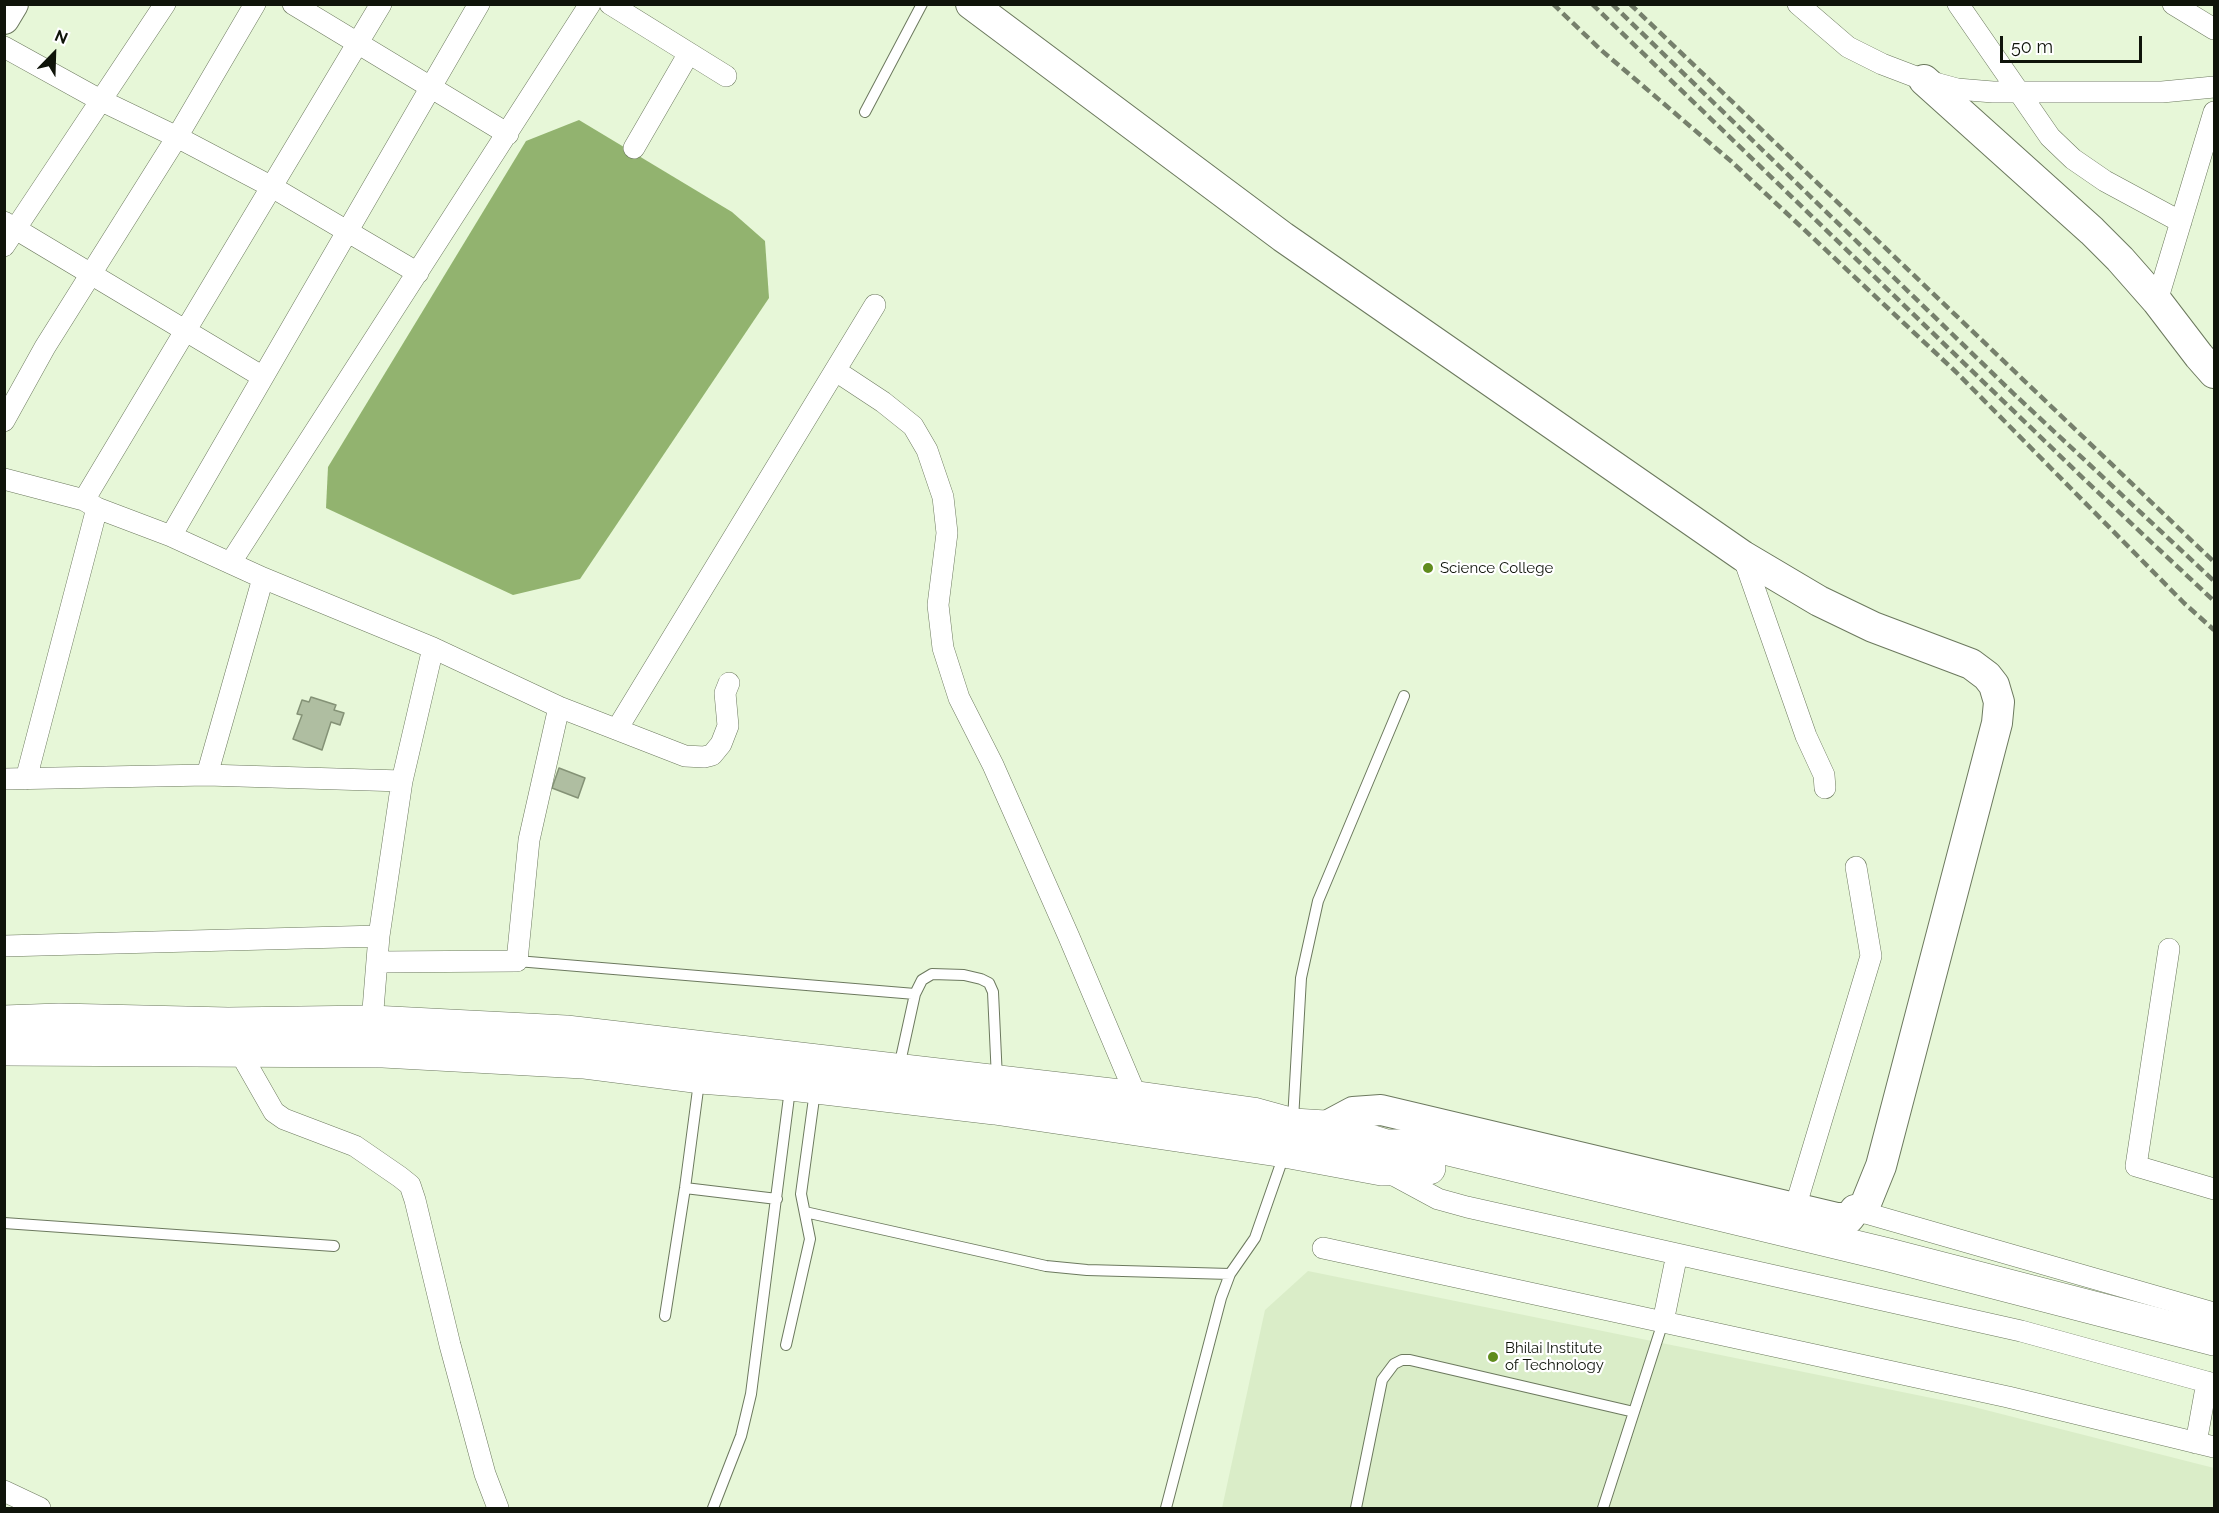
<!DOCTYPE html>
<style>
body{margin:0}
#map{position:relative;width:2219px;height:1513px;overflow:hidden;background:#e7f7d8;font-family:Raleway,sans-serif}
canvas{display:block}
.frame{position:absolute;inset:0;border:6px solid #0f140a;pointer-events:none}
.north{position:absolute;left:24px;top:24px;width:60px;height:60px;-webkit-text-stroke:4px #fff;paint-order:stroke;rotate:23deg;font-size:16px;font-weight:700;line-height:24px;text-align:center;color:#0f140a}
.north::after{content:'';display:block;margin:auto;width:21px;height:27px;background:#0f140a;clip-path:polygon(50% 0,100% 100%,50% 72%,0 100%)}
.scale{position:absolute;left:2000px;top:36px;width:142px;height:27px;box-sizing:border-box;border:3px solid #0f140a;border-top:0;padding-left:8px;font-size:18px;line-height:21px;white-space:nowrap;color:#0f140a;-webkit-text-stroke:4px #fff;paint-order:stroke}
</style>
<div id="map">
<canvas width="2219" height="1513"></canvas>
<div class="frame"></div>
<div class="north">N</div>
<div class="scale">50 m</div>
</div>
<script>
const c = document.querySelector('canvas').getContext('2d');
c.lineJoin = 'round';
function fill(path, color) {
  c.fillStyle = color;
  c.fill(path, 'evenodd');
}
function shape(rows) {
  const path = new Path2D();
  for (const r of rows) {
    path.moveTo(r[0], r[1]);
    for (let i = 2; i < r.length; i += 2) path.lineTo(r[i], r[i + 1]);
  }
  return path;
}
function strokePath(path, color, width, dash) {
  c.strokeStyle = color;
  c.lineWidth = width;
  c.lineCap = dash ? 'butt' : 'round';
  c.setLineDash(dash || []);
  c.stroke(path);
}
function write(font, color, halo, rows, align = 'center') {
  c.font = font + ' Raleway,sans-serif';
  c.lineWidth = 4.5;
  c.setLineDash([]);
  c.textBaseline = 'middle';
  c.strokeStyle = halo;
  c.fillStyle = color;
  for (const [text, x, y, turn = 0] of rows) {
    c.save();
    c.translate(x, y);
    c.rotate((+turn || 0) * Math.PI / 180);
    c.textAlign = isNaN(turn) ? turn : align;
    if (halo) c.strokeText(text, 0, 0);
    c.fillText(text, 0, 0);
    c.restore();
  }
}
const built = shape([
 [1308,1271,1966,1405,2214,1468,2214,1508,1222,1508,1265,1310]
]);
const water = shape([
 [579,120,732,212,765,241,769,298,580,579,513,595,326,508,328,467,526,141]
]);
const building = shape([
 [311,697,336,705,334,710,344,713,340,725,331,722,322,750,293,739,302,715,297,714,302,700,309,702,311,697],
 [559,768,585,778,578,798,552,788,559,768]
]);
const lane = shape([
 [865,112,922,4],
 [517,961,915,994],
 [899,1067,915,994,922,980,932,974,964,975,981,979,989,983,993,992,997,1079],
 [1293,1120,1301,978,1318,901,1404,696],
 [685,1188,777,1199],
 [805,1212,1046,1266,1087,1270,1230,1274],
 [4,1223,334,1246],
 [665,1316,685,1188,699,1082],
 [786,1345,810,1239,801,1194,815,1091],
 [713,1508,741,1436,751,1394,790,1089],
 [1166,1508,1221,1298,1230,1274,1255,1238,1284,1155],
 [1356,1508,1382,1380,1394,1364,1402,1360,1410,1360,1634,1412],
 [1603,1508,1663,1322]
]);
const street = shape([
 [293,4,508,134],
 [610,4,726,76],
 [1798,4,1848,47,1882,64,1924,80,1957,89,1993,92,2162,92,2214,87],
 [1958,4,2050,137,2073,159,2105,181,2181,222],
 [2173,4,2214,29],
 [4,47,100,100,177,137,272,187,418,273],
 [634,148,689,53],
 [4,222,263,377],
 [4,246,165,4],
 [2157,301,2214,112],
 [836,371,883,402,913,426,927,450,943,497,947,533,938,605,943,648,959,698,993,765,1069,937,1137,1098],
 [4,421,45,347,177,137,255,4],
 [4,479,84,500,97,508,171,536,263,578,433,648,559,707,685,756,704,757,712,755,721,744,728,726,725,693,729,683],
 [84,500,381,4],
 [171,536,479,4],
 [1743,556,1806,736,1824,775,1825,788],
 [231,562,590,4],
 [617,729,875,305],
 [207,775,263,578],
 [4,779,207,775,402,781],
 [26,779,97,508],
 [379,936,402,781,433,648],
 [4,946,379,936,372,1022],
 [2169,949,2136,1166,2214,1189],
 [378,962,517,961,529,840,559,707],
 [238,1049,274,1112,284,1119,355,1146,400,1177,410,1185,415,1200,450,1345,485,1474,498,1508],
 [1388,1172,1438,1199,1467,1207,2021,1331,2214,1384],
 [1795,1208,1871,956,1856,867],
 [1855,1210,2214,1313],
 [1323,1248,2008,1397,2214,1447],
 [1663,1322,1677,1254],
 [2196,1443,2207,1382],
 [4,1491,40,1508]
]);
const secondary = shape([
 [971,4,1283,237,1743,556,1819,601,1873,627,1971,664,1987,676,1994,685,1999,702,1997,723,1881,1166,1864,1208,1855,1210,1849,1218,1837,1218,1381,1110,1353,1112,1325,1127],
 [4,19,13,4],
 [1924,80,2092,231,2120,259,2157,301,2199,356,2214,373]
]);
const primary = shape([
 [4,1022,59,1020,228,1024,372,1022,566,1032,1137,1098,1253,1114,1293,1125,1325,1127,1386,1146,1436,1146,1889,1255,2214,1339],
 [4,1049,383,1051,583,1062,700,1077,791,1084,995,1108,1285,1151,1382,1169,1429,1168]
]);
const rail = shape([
 [1553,4,1601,50,1732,162,1956,372,2184,603,2214,630],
 [1592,4,2085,480,2214,601],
 [1612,4,2014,394,2214,581],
 [1630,4,2214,562]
]);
const markers = [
 [1428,568,6,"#608c1d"],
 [1493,1357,6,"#608c1d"]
];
const poiNames = [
 ["Science College",1440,568],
 ["Bhilai Institute",1505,1348],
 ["of Technology",1505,1365]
];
fill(built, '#daedc8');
fill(water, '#92b36f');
fill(building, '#afbea1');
strokePath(building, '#849276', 1.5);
strokePath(lane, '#6c795e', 12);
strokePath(street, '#6c795e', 22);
strokePath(secondary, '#6c795e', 32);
strokePath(primary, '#6c795e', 34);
strokePath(lane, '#fff', 10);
strokePath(street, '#fff', 21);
strokePath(secondary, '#fff', 30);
strokePath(primary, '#fff', 33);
strokePath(rail, '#76806c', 4.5, [9, 4.5]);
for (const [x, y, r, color] of markers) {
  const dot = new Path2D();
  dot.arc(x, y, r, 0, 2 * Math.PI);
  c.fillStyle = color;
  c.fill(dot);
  strokePath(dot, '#fff', 2);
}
write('15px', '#0f140a', '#fff', poiNames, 'left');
</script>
